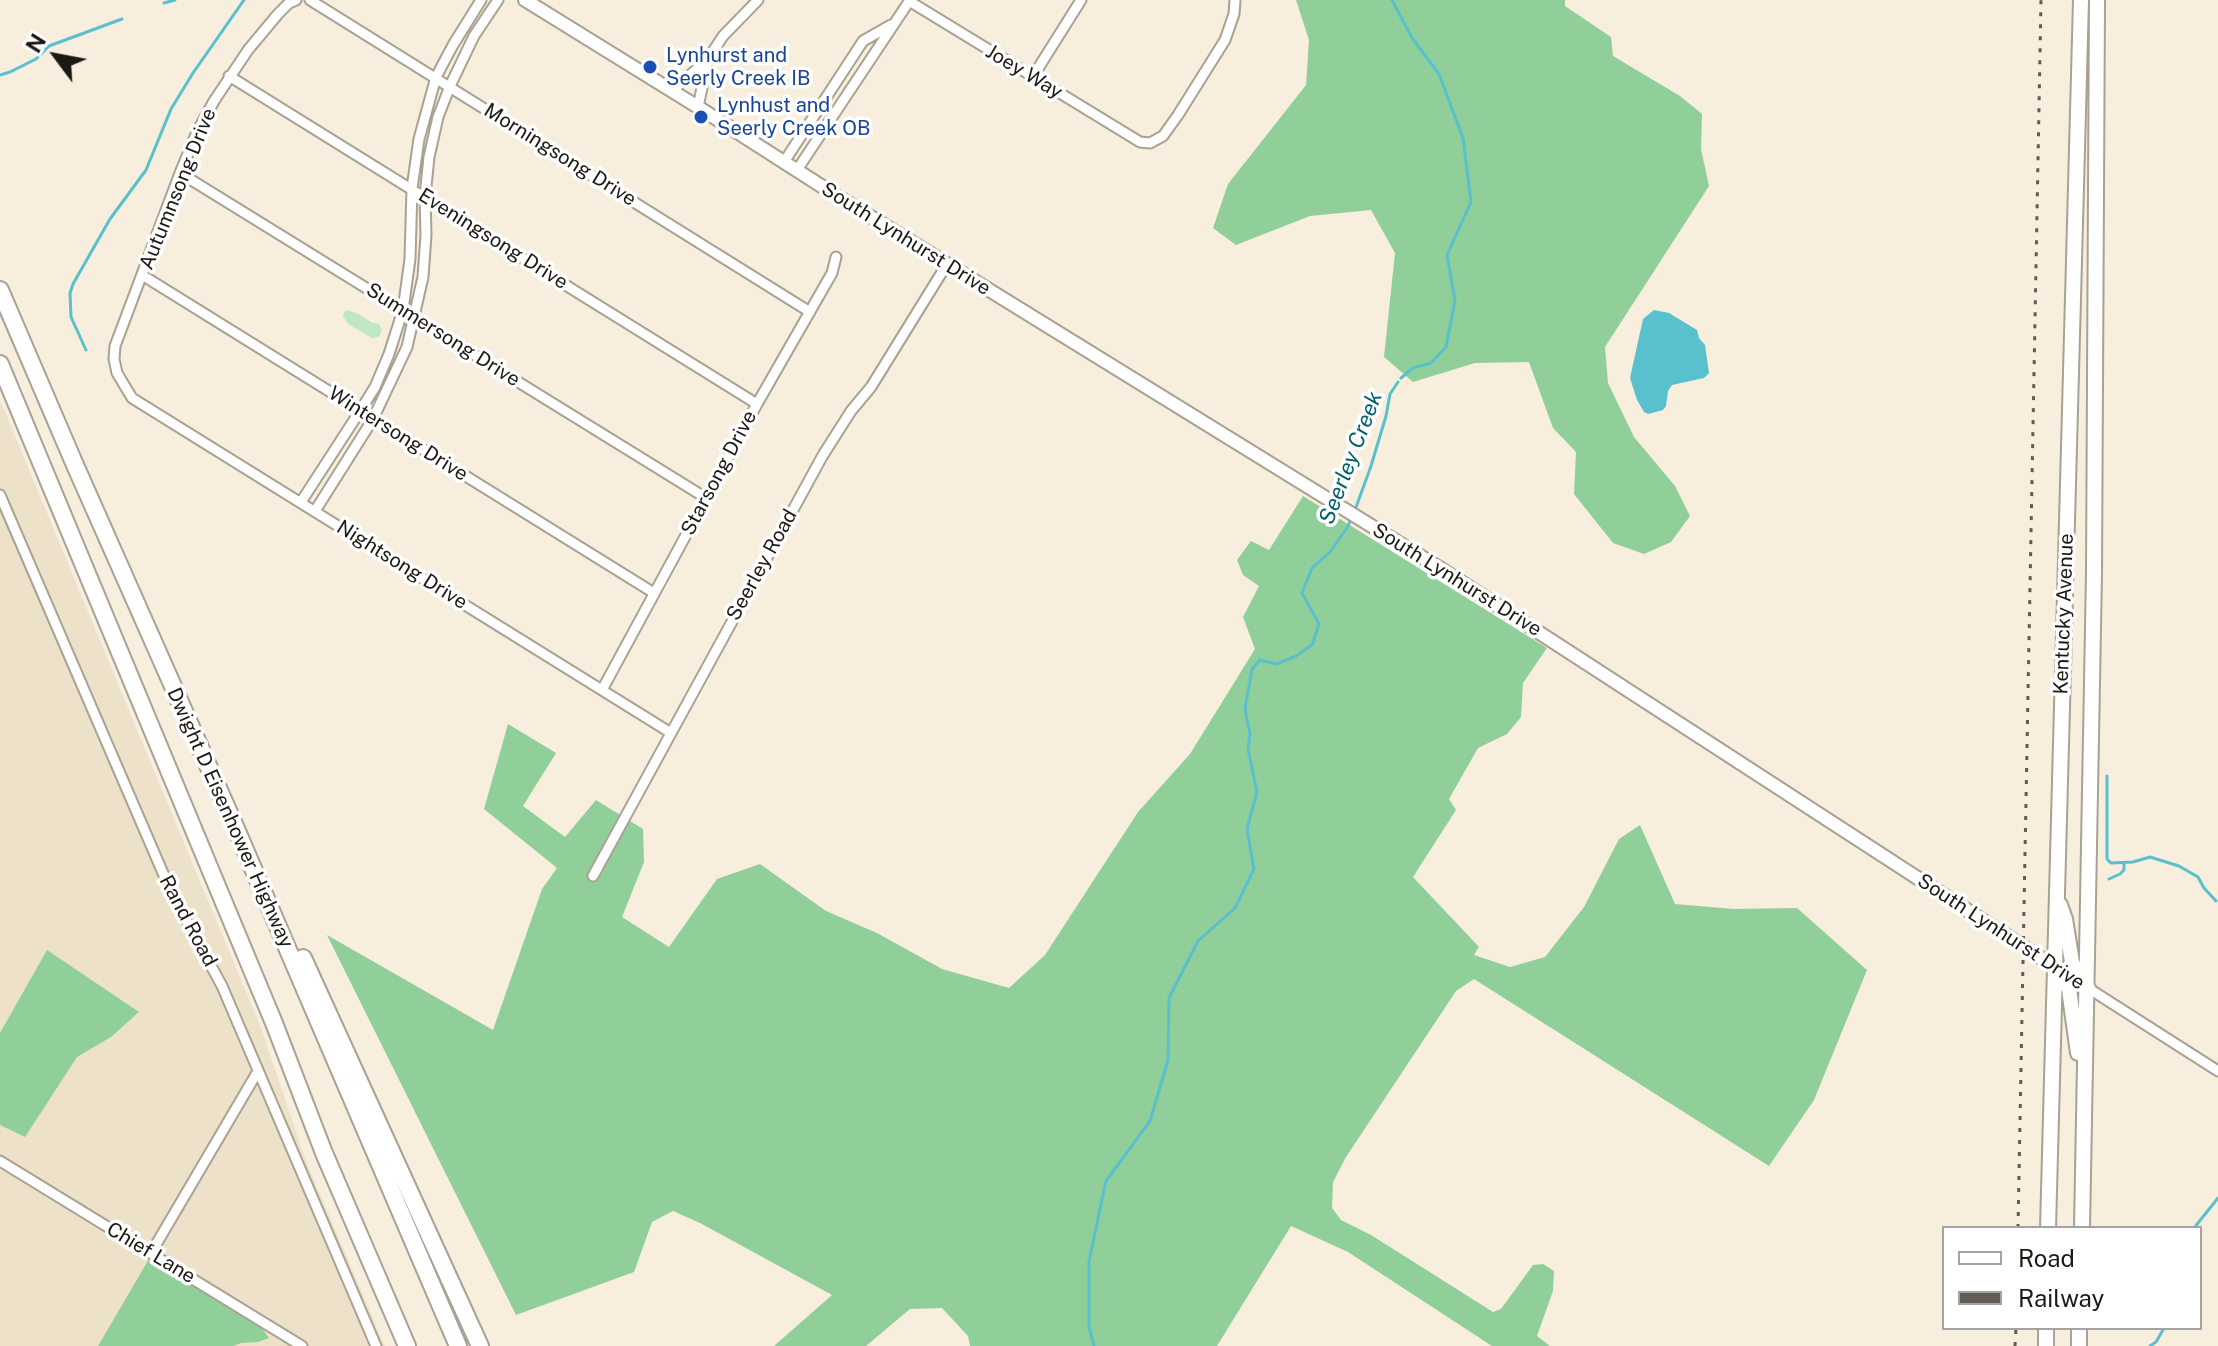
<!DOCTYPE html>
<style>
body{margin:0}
#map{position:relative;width:2218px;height:1346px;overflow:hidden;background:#f7eede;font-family:"Public Sans",sans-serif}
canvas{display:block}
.legend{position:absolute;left:1942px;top:1226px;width:260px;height:104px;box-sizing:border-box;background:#fff;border:2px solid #a4a3a1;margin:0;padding:10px 14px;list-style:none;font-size:24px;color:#1c1914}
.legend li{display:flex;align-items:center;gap:16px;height:40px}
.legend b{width:40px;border:2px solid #a4a3a1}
.north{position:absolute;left:16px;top:16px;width:80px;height:80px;-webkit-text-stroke:6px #fff;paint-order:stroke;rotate:302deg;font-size:22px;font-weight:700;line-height:32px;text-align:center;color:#1c1914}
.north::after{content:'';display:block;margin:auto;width:28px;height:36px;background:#1c1914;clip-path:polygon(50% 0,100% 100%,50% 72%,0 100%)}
</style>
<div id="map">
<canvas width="2218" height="1346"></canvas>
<ul class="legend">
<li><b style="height:10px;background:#fff"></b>Road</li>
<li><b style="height:10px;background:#605b53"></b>Railway</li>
</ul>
<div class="north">N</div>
</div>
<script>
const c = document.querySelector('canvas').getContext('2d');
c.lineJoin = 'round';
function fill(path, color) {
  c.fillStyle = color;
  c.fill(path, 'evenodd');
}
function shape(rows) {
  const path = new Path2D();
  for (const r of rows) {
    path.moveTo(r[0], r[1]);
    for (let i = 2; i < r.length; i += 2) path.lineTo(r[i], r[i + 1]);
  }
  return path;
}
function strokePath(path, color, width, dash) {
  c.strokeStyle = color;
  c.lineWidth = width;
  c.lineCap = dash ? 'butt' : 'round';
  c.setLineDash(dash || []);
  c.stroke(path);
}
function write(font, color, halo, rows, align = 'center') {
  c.font = font + ' "Public Sans",sans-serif';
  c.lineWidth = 7;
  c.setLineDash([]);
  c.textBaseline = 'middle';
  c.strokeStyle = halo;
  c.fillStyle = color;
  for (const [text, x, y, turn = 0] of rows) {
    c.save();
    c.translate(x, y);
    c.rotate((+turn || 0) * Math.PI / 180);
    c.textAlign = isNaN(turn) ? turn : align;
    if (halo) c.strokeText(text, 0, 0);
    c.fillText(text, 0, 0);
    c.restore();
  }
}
const built = shape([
 [0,400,261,1028,306,1161,385,1346,0,1346]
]);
const green = shape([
 [347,310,359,314,371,322,379,324,382,330,379,337,372,338,348,324,343,316,344,312]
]);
const forest = shape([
 [1296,0,1565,0,1565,6,1611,37,1613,56,1680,96,1702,114,1701,149,1709,186,1605,347,1608,383,1634,437,1675,486,1690,516,1671,542,1644,554,1613,543,1574,494,1576,452,1553,428,1529,362,1475,363,1413,382,1384,357,1395,253,1371,210,1310,216,1236,245,1213,228,1228,184,1306,85,1309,40],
 [1303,496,1547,648,1523,683,1521,717,1507,734,1478,748,1449,799,1456,810,1413,877,1479,947,1474,955,1510,967,1545,957,1584,907,1619,839,1640,825,1675,904,1734,909,1797,908,1867,970,1814,1100,1769,1166,1474,979,1456,991,1346,1157,1333,1182,1332,1208,1341,1220,1371,1235,1493,1312,1501,1309,1533,1265,1543,1264,1554,1271,1553,1291,1537,1336,1550,1346,1492,1346,1348,1252,1291,1226,1217,1346,970,1346,968,1336,942,1308,910,1309,866,1346,774,1346,832,1295,700,1223,673,1211,652,1222,634,1272,516,1315,327,935,493,1030,542,889,557,868,484,809,508,724,556,753,523,806,565,837,596,800,643,829,644,862,622,917,669,947,717,879,760,864,826,911,877,933,942,969,1009,988,1045,955,1138,812,1190,754,1255,649,1243,617,1259,586,1243,575,1237,560,1251,541,1269,550],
 [47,950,139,1012,111,1037,77,1057,25,1137,0,1125,0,1033],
 [149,1259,166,1265,261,1327,269,1338,258,1342,241,1343,233,1346,98,1346]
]);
const water = shape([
 [1654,310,1669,313,1697,330,1699,338,1705,345,1709,373,1704,378,1672,385,1668,391,1666,406,1663,410,1648,414,1644,412,1637,400,1630,378,1643,319]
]);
const stream = shape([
 [1392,0,1412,38,1439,74,1463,138,1471,202,1447,255,1455,301,1446,347,1431,363,1413,368,1401,378],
 [164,3,175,0],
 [0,75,10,72,36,59,49,46,122,19],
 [86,350,71,317,70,293,73,284,110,219,146,170,171,109,193,73,244,0],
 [1355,510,1371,466,1386,416,1390,394,1398,382],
 [2107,776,2107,859,2111,863,2133,862,2150,857,2179,866,2198,877,2204,888,2216,901],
 [2109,879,2120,874,2124,870,2124,863],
 [2194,1228,2218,1198],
 [1094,1346,1089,1327,1089,1261,1106,1181,1150,1121,1168,1060,1169,998,1198,941,1235,908,1254,869,1247,829,1257,792,1248,749,1250,734,1245,709,1252,669,1260,660,1277,664,1296,656,1312,645,1319,624,1302,593,1312,568,1330,552,1347,528,1352,517],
 [2150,1346,2156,1342,2164,1328]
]);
const street = shape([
 [296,0,289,3,278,14,248,50,214,101,197,132,180,173,115,346,114,359,117,373,132,398,671,733],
 [310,0,810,312],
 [909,1,1140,142,1150,143,1163,136,1178,115,1225,40,1234,14,1235,0],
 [229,76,757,404],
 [1032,78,1081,0],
 [672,91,708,59,723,36,758,0],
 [698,107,708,59],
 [784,162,863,41,891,25],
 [797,170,910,0],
 [180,173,706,498],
 [142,275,654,593],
 [0,495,172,894,222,986,376,1346],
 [301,502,360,411,375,387,389,354,403,310,410,259,412,188,419,139,436,77,453,45,481,0],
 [315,511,373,419,407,347,423,277,426,235,425,196,429,157,438,117,450,86,474,36,498,0],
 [602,690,757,404,832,273,836,257],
 [593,876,823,455,851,411,871,387,947,264],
 [2088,988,2218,1071],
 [0,1161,302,1346],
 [151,1253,258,1071]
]);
const secondary = shape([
 [525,0,698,107,840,198,1438,567,2084,986]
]);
const primary = shape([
 [2060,905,2065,919,2072,962,2079,978,2088,988],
 [2055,967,2069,989,2078,1053],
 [2048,1228,2081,0],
 [2082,1228,2094,573,2097,0],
 [2046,1346,2046,1328],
 [2079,1346,2079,1328]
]);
const highway = shape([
 [0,290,75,465,234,824,458,1346],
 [0,364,274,1023,324,1153,407,1346],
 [303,958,480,1346]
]);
const rail = shape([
 [2018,1228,2041,0],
 [2015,1346,2016,1328]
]);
const markers = [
 [650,67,8,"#1a4fb4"],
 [701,117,8,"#1a4fb4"]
];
const transitNames = [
 ["Lynhurst and",666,56],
 ["Seerly Creek IB",666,79],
 ["Lynhust and",717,106],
 ["Seerly Creek OB",717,129]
];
const streetNames = [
 ["Joey Way",1024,72,31],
 ["Morningsong Drive",560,155,32],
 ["Autumnsong Drive",178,189,-68],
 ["Eveningsong Drive",493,239,32],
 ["South Lynhurst Drive",906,239,32],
 ["Summersong Drive",443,335,32],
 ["Wintersong Drive",398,434,32],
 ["Starsong Drive",719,473,-62],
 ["Nightsong Drive",402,565,32],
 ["Seerley Road",762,565,-61],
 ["South Lynhurst Drive",1457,580,32],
 ["Kentucky Avenue",2064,614,-88],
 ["Dwight D Eisenhower Highway",230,818,66],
 ["Rand Road",188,921,62],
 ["South Lynhurst Drive",2001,932,33],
 ["Chief Lane",151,1253,31]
];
const waterNames = [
 ["Seerley Creek",1351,458,-69]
];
fill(built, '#eee1ca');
fill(green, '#bfe7c4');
fill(forest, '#91cf9a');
fill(water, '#59c0cd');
strokePath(stream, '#59c0cd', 3);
strokePath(street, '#a9a192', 13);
strokePath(secondary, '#a9a192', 16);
strokePath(primary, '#a9a192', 18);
strokePath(highway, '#a9a192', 20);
strokePath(street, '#fff', 9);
strokePath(secondary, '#fff', 12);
strokePath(primary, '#fff', 14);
strokePath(highway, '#fff', 16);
strokePath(rail, '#605b53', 3, [4, 8]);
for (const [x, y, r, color] of markers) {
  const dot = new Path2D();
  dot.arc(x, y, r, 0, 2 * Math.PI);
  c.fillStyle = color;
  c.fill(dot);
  strokePath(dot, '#fff', 3);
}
write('20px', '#164399', '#fff', transitNames, 'left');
write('20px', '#1c1914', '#fff', streetNames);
write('italic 22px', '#005f69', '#fff', waterNames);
</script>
